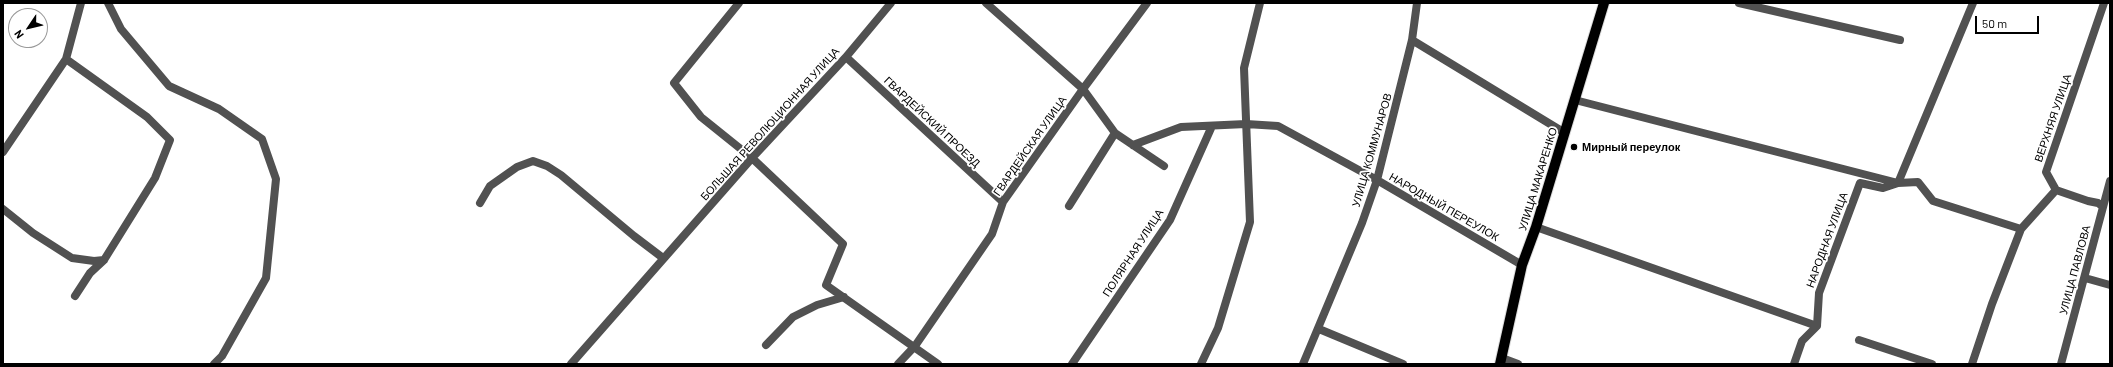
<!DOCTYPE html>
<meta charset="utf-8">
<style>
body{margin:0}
#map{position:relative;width:2113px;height:367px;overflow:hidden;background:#fff;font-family:Barlow,sans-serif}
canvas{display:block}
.frame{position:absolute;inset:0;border:4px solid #000;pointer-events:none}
.north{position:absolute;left:8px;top:8px;width:40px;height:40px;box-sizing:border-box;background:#fff;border:1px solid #999;border-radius:50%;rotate:235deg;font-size:11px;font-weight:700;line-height:16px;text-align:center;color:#000}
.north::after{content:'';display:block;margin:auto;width:14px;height:18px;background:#000;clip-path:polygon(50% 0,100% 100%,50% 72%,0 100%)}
.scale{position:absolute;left:1975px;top:16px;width:64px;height:18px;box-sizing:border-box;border:2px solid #000;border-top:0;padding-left:5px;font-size:12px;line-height:14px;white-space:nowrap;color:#000;-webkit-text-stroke:3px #fff;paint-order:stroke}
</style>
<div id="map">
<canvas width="2113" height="367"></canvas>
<div class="frame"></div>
<div class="north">N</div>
<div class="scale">50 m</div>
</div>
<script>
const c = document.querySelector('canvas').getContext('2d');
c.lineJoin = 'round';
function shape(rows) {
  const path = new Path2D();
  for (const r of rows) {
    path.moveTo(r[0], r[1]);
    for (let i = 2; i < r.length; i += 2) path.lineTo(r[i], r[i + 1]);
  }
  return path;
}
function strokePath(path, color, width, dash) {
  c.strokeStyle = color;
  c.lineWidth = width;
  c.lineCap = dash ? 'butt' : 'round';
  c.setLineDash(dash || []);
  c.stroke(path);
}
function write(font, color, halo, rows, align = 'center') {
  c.font = font + ' Barlow,sans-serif';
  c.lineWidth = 3.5;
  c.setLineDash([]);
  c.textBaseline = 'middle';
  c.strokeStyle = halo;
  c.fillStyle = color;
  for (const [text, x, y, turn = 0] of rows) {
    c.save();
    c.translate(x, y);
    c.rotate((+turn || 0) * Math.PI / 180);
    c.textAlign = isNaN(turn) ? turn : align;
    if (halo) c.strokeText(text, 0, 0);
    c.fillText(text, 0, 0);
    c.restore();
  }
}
const minor = shape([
 [108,3,121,29,169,86,219,109,262,139,276,179,266,278,222,356,214,364],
 [739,3,674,83,701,117,752,158,843,244,826,285,938,364],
 [986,3,1083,89,1115,133,1164,166],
 [1739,3,1900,40],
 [1412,40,1565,133],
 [846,57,1003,202],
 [66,59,147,117,170,140,155,178,104,260,90,273,75,296],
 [1575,100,1898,183,1918,182,1933,201,2021,229],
 [1133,145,1181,127,1246,124,1278,126,1377,180,1522,265],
 [3,152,66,59,81,3],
 [2056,190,2088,201,2098,203,2103,207],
 [480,203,490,186,517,167,533,161,547,166,561,175,634,236,663,258],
 [1069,206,1115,133],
 [3,209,33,233,72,258,94,261,104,260],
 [1536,227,1817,326],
 [2085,278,2110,285],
 [1319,329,1403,364],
 [1859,340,1932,364],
 [766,345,793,317,817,305,844,297],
 [1502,358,1518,364],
 [571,364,752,158,846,57,891,3],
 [898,364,915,346,992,234,1003,202,1083,89,1147,3],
 [1072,364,1170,220,1212,126],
 [1201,364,1218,328,1250,222,1244,68,1260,3],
 [1303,364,1362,223,1377,180,1412,40,1417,3],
 [1794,364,1802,341,1817,326,1819,293,1860,183,1883,188,1898,183,1973,3],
 [1972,364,1992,304,2021,229,2056,190,2046,172,2104,3],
 [2061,364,2110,181]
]);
const major = shape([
 [1500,364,1522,265,1536,227,1604,3]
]);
const markers = [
 [1574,147,4,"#000"]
];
const streetNames = [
 ["ВЕРХНЯЯ УЛИЦА",2053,118,-71],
 ["ГВАРДЕЙСКИЙ ПРОЕЗД",932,122,43],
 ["БОЛЬШАЯ РЕВОЛЮЦИОННАЯ УЛИЦА",770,124,-48],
 ["ГВАРДЕЙСКАЯ УЛИЦА",1030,146,-55],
 ["УЛИЦА КОММУНАРОВ",1372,150,-74],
 ["УЛИЦА МАКАРЕНКО",1538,179,-73],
 ["НАРОДНЫЙ ПЕРЕУЛОК",1444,207,30],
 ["НАРОДНАЯ УЛИЦА",1827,240,-70],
 ["ПОЛЯРНАЯ УЛИЦА",1133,253,-57],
 ["УЛИЦА ПАВЛОВА",2075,270,-75]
];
const poiNames = [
 ["Мирный переулок",1582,147]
];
strokePath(major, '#dbdbdb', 12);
strokePath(minor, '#515151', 8);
strokePath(major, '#000', 10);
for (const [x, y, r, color] of markers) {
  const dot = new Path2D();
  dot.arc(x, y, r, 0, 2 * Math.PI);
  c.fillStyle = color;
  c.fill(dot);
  strokePath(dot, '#fff', 1.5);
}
write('11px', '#000', '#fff', streetNames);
write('bold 11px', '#000', '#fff', poiNames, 'left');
</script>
